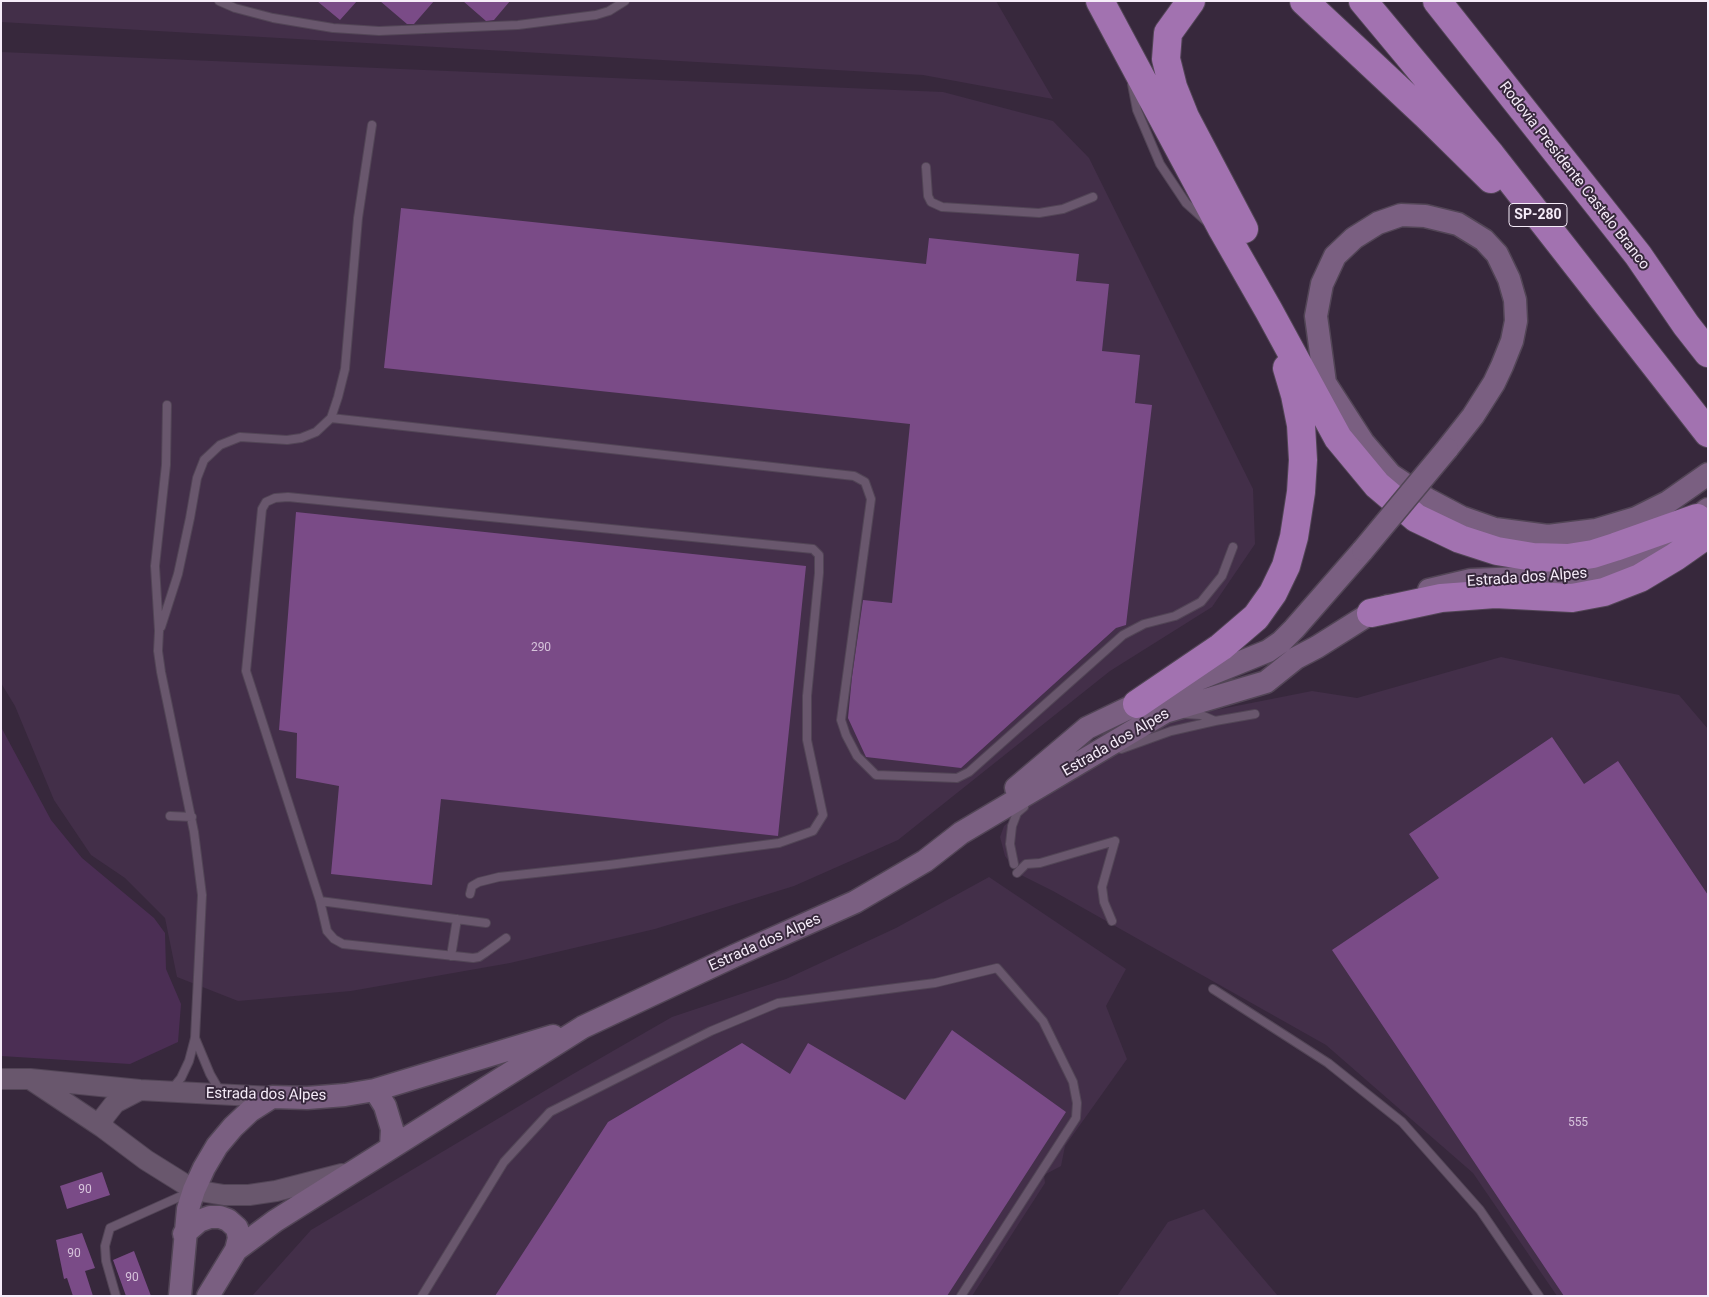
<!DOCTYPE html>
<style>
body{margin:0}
#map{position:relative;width:1709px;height:1297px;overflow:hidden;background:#37283c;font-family:Roboto,sans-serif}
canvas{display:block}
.frame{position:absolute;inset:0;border:2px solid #f6ecf9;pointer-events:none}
</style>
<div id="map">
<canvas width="1709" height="1297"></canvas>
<div class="frame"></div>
</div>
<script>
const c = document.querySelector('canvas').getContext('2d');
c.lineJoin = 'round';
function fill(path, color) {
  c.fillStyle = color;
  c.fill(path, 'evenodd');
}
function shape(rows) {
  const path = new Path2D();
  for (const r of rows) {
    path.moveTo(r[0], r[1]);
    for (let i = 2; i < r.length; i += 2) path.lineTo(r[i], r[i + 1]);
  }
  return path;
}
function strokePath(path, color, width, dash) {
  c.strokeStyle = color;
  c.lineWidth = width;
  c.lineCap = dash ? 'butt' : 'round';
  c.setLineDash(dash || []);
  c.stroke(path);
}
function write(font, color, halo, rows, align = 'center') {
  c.font = font + ' Roboto,sans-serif';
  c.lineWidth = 4;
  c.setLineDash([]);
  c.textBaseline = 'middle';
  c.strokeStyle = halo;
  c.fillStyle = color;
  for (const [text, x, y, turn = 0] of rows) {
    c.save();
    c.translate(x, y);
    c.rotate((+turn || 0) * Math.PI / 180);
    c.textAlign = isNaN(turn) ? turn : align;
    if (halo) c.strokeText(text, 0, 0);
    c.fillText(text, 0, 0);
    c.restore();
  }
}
const built = shape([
 [1,1,996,1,1053,99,923,75,1,22],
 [1,52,943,92,1053,121,1089,158,1253,489,1255,544,1212,607,1110,671,898,840,794,886,655,929,510,963,351,991,238,1001,177,977,165,918,125,878,91,855,54,800,15,706,1,683],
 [1501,657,1679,695,1708,729,1708,1296,1557,1296,1473,1173,1326,1045,1053,891,1017,873,1005,856,1000,837,1004,826,1077,761,1160,721,1312,691,1357,698],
 [989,877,1126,969,1106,1006,1127,1059,1065,1146,1061,1166,1044,1175,1045,1183,972,1296,252,1296,311,1230,573,1074,672,1017,786,979,896,928],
 [1204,1209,1278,1296,1117,1296,1168,1222]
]);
const green = shape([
 [1,727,51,820,82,858,154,918,165,933,166,969,181,1004,178,1042,130,1064,1,1056]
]);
const building = shape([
 [317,1,357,1,340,20],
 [380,1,434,1,414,24,407,24],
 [463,1,510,1,494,20,486,21],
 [401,208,926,264,929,238,1079,254,1076,281,1109,284,1102,351,1140,355,1135,403,1152,405,1126,625,1116,628,961,768,866,757,848,718,852,677,863,600,892,603,910,424,384,368],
 [296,512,806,566,778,836,441,799,432,885,331,874,339,786,296,778,297,733,279,730],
 [1552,737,1584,784,1618,761,1708,895,1708,1296,1564,1296,1332,950,1439,878,1409,834],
 [952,1030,1066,1112,947,1296,495,1296,608,1122,742,1043,790,1074,808,1043,905,1100],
 [102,1172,110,1195,67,1209,60,1186],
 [82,1233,95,1268,85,1271,93,1296,73,1296,67,1278,64,1279,56,1240],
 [134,1251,151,1296,126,1296,113,1260]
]);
const service = shape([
 [219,1,235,8,273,18,333,28,379,31,518,25,596,15,609,11,625,1],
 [1132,84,1137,110,1160,164,1186,203,1206,221],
 [926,167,928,196,931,202,942,207,1039,213,1063,209,1093,197],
 [167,405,166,465,155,566,159,631,158,651,161,672,194,832,202,895,195,1038,189,1061,181,1078,172,1089],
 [331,418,854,476,865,482,871,499,841,720,846,735,857,756,876,775,957,778,969,772,1123,635,1144,624,1175,616,1201,602,1222,576,1233,547],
 [161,627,178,574,190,518,197,478,204,460,220,445,240,437,287,440,301,438,316,432,331,418,338,397,345,369,358,218,372,125],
 [1186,714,1201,715,1215,721,1255,714],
 [1121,749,1171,731,1215,721],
 [170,816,192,817],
 [1014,864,1010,844,1012,826,1017,813,1024,807],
 [1017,873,1026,864,1040,863,1115,841],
 [470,894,472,886,479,882,499,877,609,865,779,843,813,831,823,815,807,740,807,696,819,573,819,555,813,549,288,497,275,498,266,502,262,509,246,671,320,901,327,931,334,939,343,944,473,958,479,957,485,953,506,938],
 [320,901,486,923],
 [1112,921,1104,902,1102,887,1115,841],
 [451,956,457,919],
 [1213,989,1328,1063,1402,1122,1480,1210,1539,1296],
 [195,1038,210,1074,221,1093],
 [116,1296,106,1261,105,1246,110,1228,188,1193],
 [422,1296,504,1162,550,1112,711,1031,778,1003,935,983,997,968,1043,1021,1073,1082,1077,1103,1076,1118,961,1296]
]);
const tertiary = shape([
 [1,1079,30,1079,140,1090,272,1097],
 [30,1079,102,1127,146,1160,194,1190,224,1195,249,1195,276,1191,342,1174],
 [102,1127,104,1117,115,1103,140,1090]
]);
const secondary = shape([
 [1447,449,1473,416,1494,383,1502,366,1512,341,1516,321,1515,300,1509,279,1497,254,1484,240,1458,224,1425,216,1401,215,1378,223,1354,238,1335,256,1322,284,1316,316,1325,383,1363,442,1391,475,1427,499,1461,517,1495,529,1548,536,1596,530,1636,518,1668,502,1708,474],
 [1429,590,1471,580,1571,576,1600,572,1634,560,1666,542,1708,509],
 [1016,788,1087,728,1137,704,1268,651,1281,642,1294,629,1363,550],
 [375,1090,385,1106,392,1129,391,1147],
 [184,1234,199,1221,210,1217,220,1217,228,1220,237,1228,239,1238,236,1250],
 [180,1296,188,1209,194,1190,204,1168,217,1146,233,1127,250,1111,272,1097,307,1098,345,1095,375,1090,553,1036],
 [208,1296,236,1250,275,1221,583,1027,734,956,855,902,925,861,961,833,1165,712,1266,682,1296,658,1317,647,1371,613,1388,606]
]);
const motorway = shape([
 [1100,1,1221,227,1269,311,1338,438,1377,485,1416,518,1460,539,1497,551,1533,557,1568,558,1593,554,1615,547,1697,518],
 [1191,1,1168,33,1166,59,1173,87,1185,117,1244,229],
 [1304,1,1427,116,1491,179],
 [1363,1,1491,155,1708,433],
 [1437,1,1638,255,1686,325,1708,353],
 [1371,613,1441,598,1495,594,1572,598,1604,592,1640,578,1675,557,1708,534],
 [1137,704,1221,647,1256,617,1273,593,1286,566,1294,537,1301,492,1303,460,1301,425,1295,395,1287,368]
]);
const secondaryBridge = shape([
 [1363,550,1447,449]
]);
const numberNames = [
 ["290",541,648],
 ["555",1578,1123],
 ["90",85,1190],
 ["90",74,1254],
 ["90",132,1278]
];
const shields = [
 [1538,215,58]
];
const shieldNames = [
 ["SP-280",1538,215]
];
const streetNames = [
 ["Rodovia Presidente Castelo Branco",1574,176,52],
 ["Estrada dos Alpes",1527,578,-4],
 ["Estrada dos Alpes",1116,743,-30],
 ["Estrada dos Alpes",765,943,-24],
 ["Estrada dos Alpes",266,1095,1]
];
fill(built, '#432f49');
fill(green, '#4b2e54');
fill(building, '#7a4b87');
strokePath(service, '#524556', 10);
strokePath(tertiary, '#524556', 22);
strokePath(secondary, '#524556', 25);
strokePath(motorway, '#524556', 30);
strokePath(service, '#69576d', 8);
strokePath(tertiary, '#69576d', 20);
strokePath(secondary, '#7a5f81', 22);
strokePath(motorway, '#a272b0', 28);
strokePath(secondaryBridge, '#524556', 25, []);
strokePath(secondaryBridge, '#7a5f81', 22);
write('12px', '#d7c4dc', null, numberNames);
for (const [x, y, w] of shields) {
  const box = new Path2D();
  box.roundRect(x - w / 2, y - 11.5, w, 23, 4);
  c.fillStyle = '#37283c';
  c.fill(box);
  strokePath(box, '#f6ecf9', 1);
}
write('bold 14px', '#f6ecf9', null, shieldNames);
write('15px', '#f6ecf9', '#37283c', streetNames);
</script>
